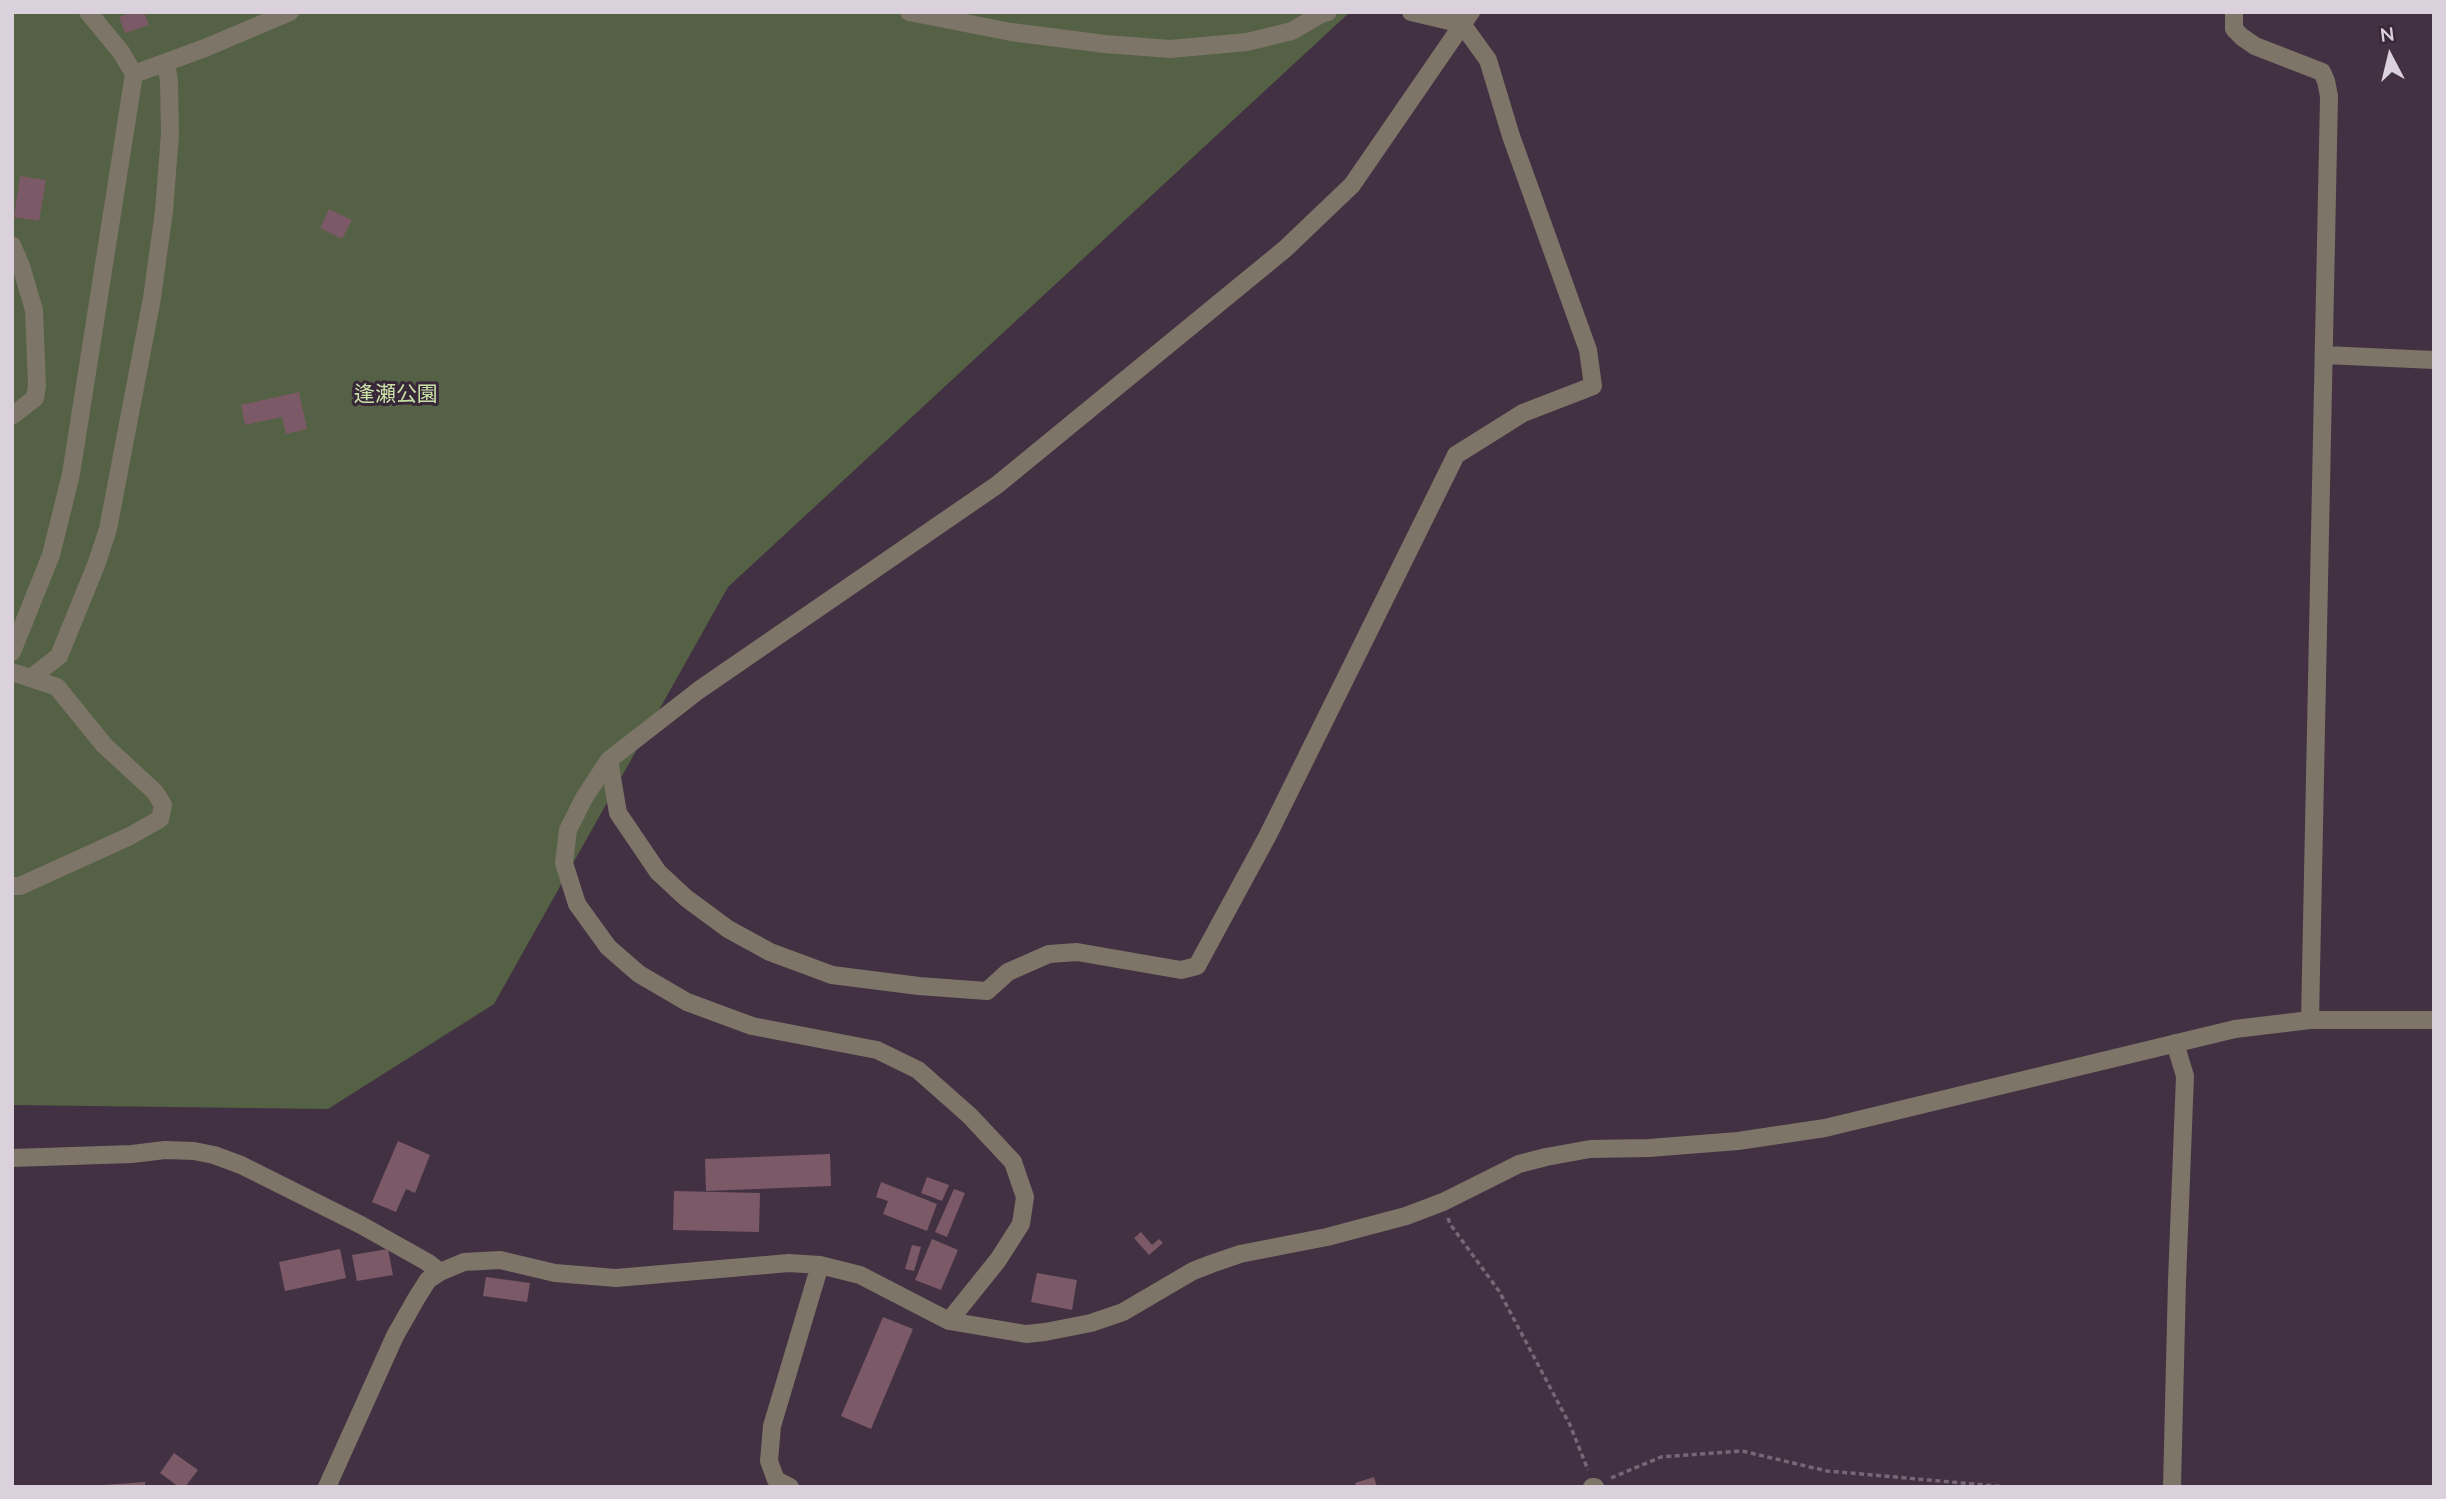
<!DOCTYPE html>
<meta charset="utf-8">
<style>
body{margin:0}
#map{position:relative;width:2446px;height:1499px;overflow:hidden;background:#423142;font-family:"Nunito Sans",sans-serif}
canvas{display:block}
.frame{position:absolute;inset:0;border:14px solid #dbd1dc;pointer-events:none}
.north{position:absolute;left:2355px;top:21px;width:70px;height:70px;-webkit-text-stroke:5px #372738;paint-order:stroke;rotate:353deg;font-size:19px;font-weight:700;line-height:28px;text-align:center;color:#dbd1dc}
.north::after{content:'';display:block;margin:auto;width:24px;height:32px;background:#dbd1dc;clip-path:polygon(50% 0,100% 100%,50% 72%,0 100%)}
</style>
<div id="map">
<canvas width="2446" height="1499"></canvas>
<div class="frame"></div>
<div class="north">N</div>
</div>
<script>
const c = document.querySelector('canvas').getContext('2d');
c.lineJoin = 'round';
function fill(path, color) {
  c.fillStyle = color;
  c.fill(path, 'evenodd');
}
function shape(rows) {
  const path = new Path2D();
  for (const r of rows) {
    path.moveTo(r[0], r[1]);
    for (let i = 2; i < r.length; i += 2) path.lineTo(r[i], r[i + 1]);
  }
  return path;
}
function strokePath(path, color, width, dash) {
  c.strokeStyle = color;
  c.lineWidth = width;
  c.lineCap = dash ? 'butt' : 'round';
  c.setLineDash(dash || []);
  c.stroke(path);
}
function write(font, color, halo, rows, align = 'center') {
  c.font = font + ' "Nunito Sans","Noto Sans JP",sans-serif';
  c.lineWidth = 6;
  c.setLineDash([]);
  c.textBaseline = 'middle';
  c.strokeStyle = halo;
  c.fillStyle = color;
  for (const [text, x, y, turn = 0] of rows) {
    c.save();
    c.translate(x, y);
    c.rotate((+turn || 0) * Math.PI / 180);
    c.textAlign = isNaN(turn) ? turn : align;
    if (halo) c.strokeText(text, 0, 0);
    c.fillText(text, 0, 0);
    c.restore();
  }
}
const green = shape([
 [12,12,1350,12,728,587,494,1004,328,1109,12,1105]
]);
const building = shape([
 [134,12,144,12,149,25,125,33,119,17],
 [20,176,46,180,39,221,14,217],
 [329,209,352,220,342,239,320,228],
 [299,392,307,429,286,434,282,417,245,425,241,405],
 [398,1141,430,1155,415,1193,406,1189,396,1212,372,1202],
 [830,1154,831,1186,706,1191,705,1159],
 [927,1177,949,1185,942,1201,921,1193],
 [881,1182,937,1204,927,1231,883,1214,888,1201,876,1197],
 [954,1189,965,1193,947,1237,935,1232],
 [674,1191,760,1193,759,1232,673,1230],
 [1141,1232,1152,1245,1159,1239,1163,1243,1149,1255,1134,1238],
 [932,1239,958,1250,941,1290,915,1280],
 [912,1245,921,1247,914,1271,905,1269],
 [340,1249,346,1278,285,1291,279,1262],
 [388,1249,393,1275,357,1281,352,1255],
 [1037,1273,1077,1280,1072,1310,1031,1302],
 [486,1277,530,1283,527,1302,483,1296],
 [883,1317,913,1329,871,1429,841,1416],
 [174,1453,198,1470,185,1487,179,1487,160,1473],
 [1374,1477,1377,1487,1356,1487,1355,1483],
 [145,1482,145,1487,104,1487,104,1485]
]);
const path = shape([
 [1448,1218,1450,1224,1499,1291,1570,1425,1588,1470],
 [1611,1478,1661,1457,1742,1451,1827,1471,2007,1487]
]);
const minor = shape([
 [88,12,121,52,134,74,205,48,290,12],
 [909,12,1011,32,1105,44,1170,49,1247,42,1292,31,1321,14,1328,12],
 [2234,12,2234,29,2242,37,2255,46,2322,72,2326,81,2329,96,2310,1020],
 [12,245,21,266,34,310,37,386,35,398,12,416],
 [2325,355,2434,360],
 [12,652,51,555,71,474,134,74],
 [12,672,57,687,104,745,155,792,163,805,160,819,130,836,20,886,12,886],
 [32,677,59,656,96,565,108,529,152,298,164,211,170,134,169,81,166,63],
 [609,760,618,813,658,872,686,898,728,929,770,952,832,975,919,986,987,991,1008,972,1049,954,1077,952,1181,970,1197,966,1268,835,1456,455,1523,413,1593,386,1588,350,1511,136,1488,60,1462,24,1411,12],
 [12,1158,132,1154,165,1150,194,1151,214,1155,241,1165,361,1225,427,1262,440,1272],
 [949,1321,998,1260,1021,1224,1025,1197,1013,1162,970,1116,918,1070,877,1050,752,1026,687,1002,639,974,608,947,577,904,564,863,568,830,584,798,609,760,699,690,997,485,1285,249,1352,185,1471,12],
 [327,1487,395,1336,416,1299,428,1280,440,1272,464,1262,500,1260,555,1273,616,1278,789,1263,820,1265,860,1275,949,1321,1026,1334,1045,1332,1091,1323,1123,1312,1193,1271,1211,1264,1240,1254,1327,1237,1406,1216,1443,1202,1519,1164,1546,1157,1590,1149,1649,1148,1738,1141,1825,1128,2235,1029,2310,1020,2434,1020],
 [790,1487,776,1480,769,1461,772,1426,820,1265],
 [1592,1487,1595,1487],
 [2172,1487,2177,1281,2185,1076,2175,1043]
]);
const parkNames = [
 ["逢瀬公園",396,396]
];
fill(green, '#556144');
fill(building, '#7c5966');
strokePath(path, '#766776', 3.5, [5, 3.5]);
strokePath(minor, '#7d7567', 18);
write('21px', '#c8e0a6', '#372738', parkNames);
</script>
